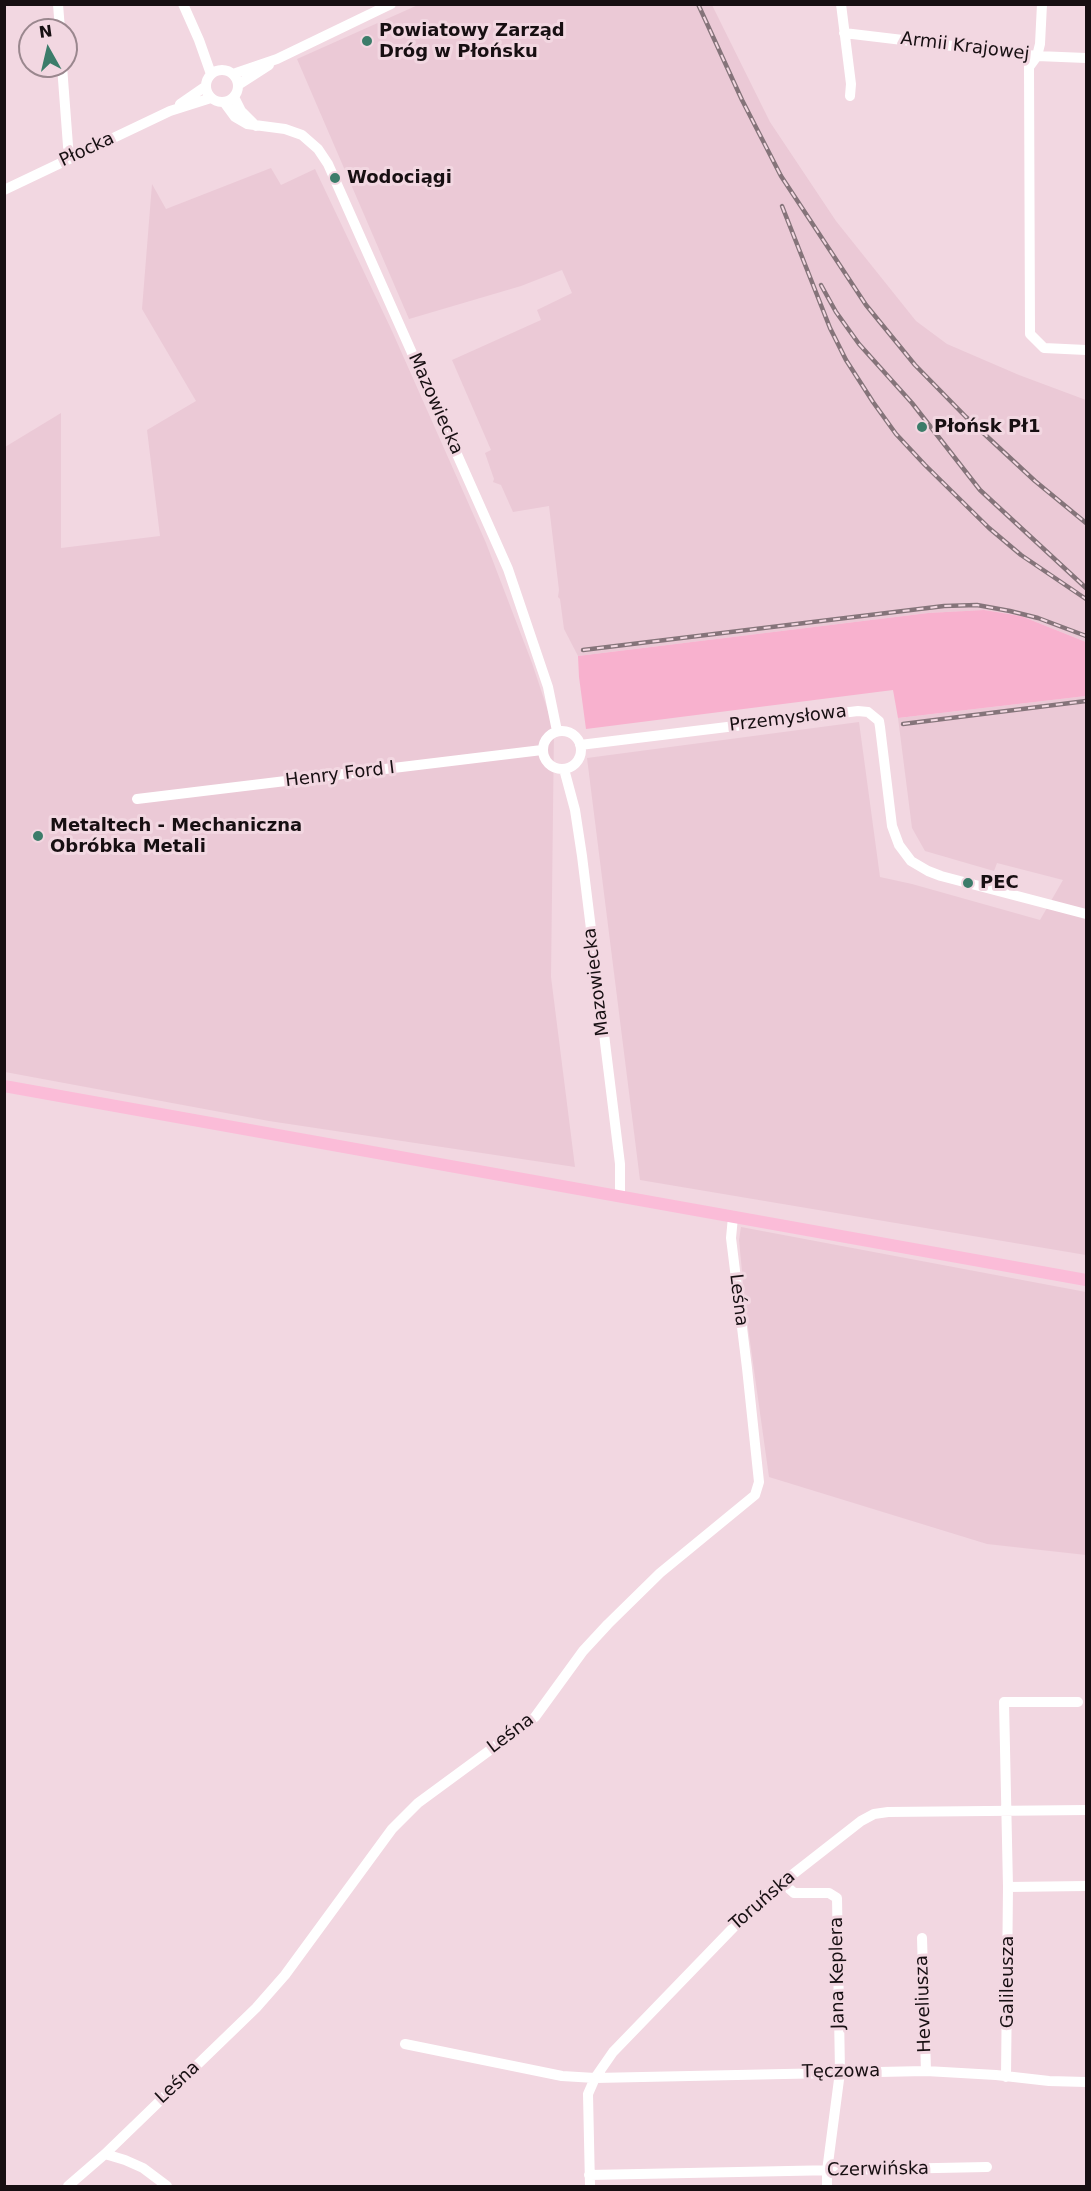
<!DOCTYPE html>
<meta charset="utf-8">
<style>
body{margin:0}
#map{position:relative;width:1091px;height:2191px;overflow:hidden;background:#f2d7e1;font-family:"DejaVu Sans",sans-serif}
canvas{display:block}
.frame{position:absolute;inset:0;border:6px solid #170f12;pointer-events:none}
.north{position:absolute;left:18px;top:18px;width:60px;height:60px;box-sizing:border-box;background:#f2d7e1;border:2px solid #9a878e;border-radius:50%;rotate:352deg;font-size:16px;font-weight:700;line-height:24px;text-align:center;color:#170f12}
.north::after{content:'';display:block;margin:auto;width:21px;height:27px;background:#3c7c6a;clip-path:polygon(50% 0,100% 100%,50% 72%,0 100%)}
</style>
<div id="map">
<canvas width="1091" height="2191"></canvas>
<div class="frame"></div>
<div class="north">N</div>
</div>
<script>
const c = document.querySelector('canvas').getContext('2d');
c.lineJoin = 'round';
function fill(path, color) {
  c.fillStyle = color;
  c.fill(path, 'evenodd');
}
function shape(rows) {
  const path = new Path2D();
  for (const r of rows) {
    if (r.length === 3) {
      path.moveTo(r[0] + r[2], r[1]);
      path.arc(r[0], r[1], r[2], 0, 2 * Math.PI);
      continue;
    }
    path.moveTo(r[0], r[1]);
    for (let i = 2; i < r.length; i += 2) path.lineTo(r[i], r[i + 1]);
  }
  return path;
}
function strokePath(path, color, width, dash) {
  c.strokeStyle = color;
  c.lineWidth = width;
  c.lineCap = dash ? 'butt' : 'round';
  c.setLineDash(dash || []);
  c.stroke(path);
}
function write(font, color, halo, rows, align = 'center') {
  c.font = font + ' "DejaVu Sans",sans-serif';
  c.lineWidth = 6;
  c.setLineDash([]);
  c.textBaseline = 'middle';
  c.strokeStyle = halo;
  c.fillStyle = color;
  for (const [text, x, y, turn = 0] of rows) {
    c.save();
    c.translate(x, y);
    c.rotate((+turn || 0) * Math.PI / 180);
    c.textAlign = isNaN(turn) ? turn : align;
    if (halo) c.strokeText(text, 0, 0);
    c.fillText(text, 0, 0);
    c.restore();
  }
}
const built = shape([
 [418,5,712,5,770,122,836,221,916,321,947,344,1019,375,1086,400,1086,642,1021,616,984,610,928,613,578,656,564,629,560,599,558,597,559,590,549,506,513,512,501,485,493,482,494,479,485,453,491,450,452,360,541,320,537,310,572,293,562,270,521,286,409,319,297,59],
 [271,168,281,185,315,169,392,331,486,543,532,663,554,729,551,977,575,1167,269,1121,5,1072,5,447,61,413,61,548,160,536,147,430,196,401,142,309,152,184,166,209],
 [1086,696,1086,1255,640,1180,587,758,859,722,880,877,912,884,1040,920,1063,880,997,863,994,871,925,851,912,828,898,718],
 [741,1227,1086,1292,1086,1555,987,1544,769,1477,746,1313,739,1240]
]);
const green = shape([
 [984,610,1021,616,1086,642,1086,696,898,718,893,690,586,729,579,677,578,656,928,613]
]);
const minor = shape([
 [58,4,60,30],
 [183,4,199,40,211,74],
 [841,4,851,84,850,96],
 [1042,4,1040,44,1037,56,1029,67,1030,334,1044,348,1086,350],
 [844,33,1037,56,1086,58],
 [62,66,69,159],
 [222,86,16],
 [233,74,277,59,391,4],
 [238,85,269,65],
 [234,97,241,111,256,126],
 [224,102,235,117,247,124,285,129,302,135,318,149,328,164,508,569,548,687,557,731],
 [180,104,206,86],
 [4,190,170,111,211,98],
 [562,750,19],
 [580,745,858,711,868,712,879,721,880,727,892,826,899,845,911,861,928,871,941,876,1086,914],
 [564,769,575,810,582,856,620,1164,620,1197],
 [137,799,542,750],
 [1078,1702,1004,1702,1008,1887,1086,1886],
 [782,1882,794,1893,829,1893,837,1898,840,2072,827,2171,827,2186],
 [922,1938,926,2071],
 [405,2044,562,2076,595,2078,926,2071,996,2075,1049,2081,1086,2082],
 [1006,2077,1008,1887],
 [105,2154,125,2160,143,2168,167,2186],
 [589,2175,987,2167],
 [68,2186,105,2154,256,2008,285,1975,392,1829,418,1803,535,1717,583,1651,608,1624,660,1573,755,1495,759,1482,747,1368,731,1238,733,1217],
 [590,2186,588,2094,595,2078,613,2052,760,1900,861,1821,874,1814,888,1812,1086,1810]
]);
const major = shape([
 [4,1086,1086,1280]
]);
const rail = shape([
 [698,4,742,100,781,176,866,305,915,365,966,417,1035,481,1086,523],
 [782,206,830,328,846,360,873,402,896,434,925,465,989,528,1021,555,1086,599],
 [821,285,836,312,859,344,912,403,980,490,1086,588],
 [583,650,944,606,977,605,1010,611,1038,618,1086,636],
 [903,724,1086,701]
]);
const markers = [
 [367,41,6,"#3c7c6a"],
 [335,178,6,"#3c7c6a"],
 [922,427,6,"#3c7c6a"],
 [38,836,6,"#3c7c6a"],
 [968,883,6,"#3c7c6a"]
];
const poiNames = [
 ["Powiatowy Zarząd",379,31],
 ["Dróg w Płońsku",379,52],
 ["Wodociągi",347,178],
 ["Płońsk Pł1",934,427],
 ["Metaltech - Mechaniczna",50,826],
 ["Obróbka Metali",50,847],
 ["PEC",980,883]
];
const streetNames = [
 ["Armii Krajowej",965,47,7],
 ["Płocka",87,150,-25],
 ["Mazowiecka",435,404,66],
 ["Przemysłowa",788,719,-7],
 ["Henry Ford I",340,775,-7],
 ["Mazowiecka",597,982,-97],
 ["Leśna",738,1300,83],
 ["Leśna",511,1734,-37],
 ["Toruńska",763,1901,-41],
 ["Jana Keplera",838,1973,-91],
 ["Galileusza",1008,1982,-90],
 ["Heveliusza",924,2004,-92],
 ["Tęczowa",841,2072,-1],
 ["Leśna",178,2083,-43],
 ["Czerwińska",878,2170,-1]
];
fill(built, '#ebc9d6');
fill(green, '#f8b1ce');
strokePath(minor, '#fff', 10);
strokePath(major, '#fbbcd8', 12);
strokePath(rail, '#85747a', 4.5);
strokePath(rail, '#f2d7e1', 2, [7]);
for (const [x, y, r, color] of markers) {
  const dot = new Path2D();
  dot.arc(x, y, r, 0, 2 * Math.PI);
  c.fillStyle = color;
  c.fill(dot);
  strokePath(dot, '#f2d7e1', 2);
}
write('bold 18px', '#170f12', '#f2d7e1', poiNames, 'left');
write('18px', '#170f12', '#f2d7e1', streetNames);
</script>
